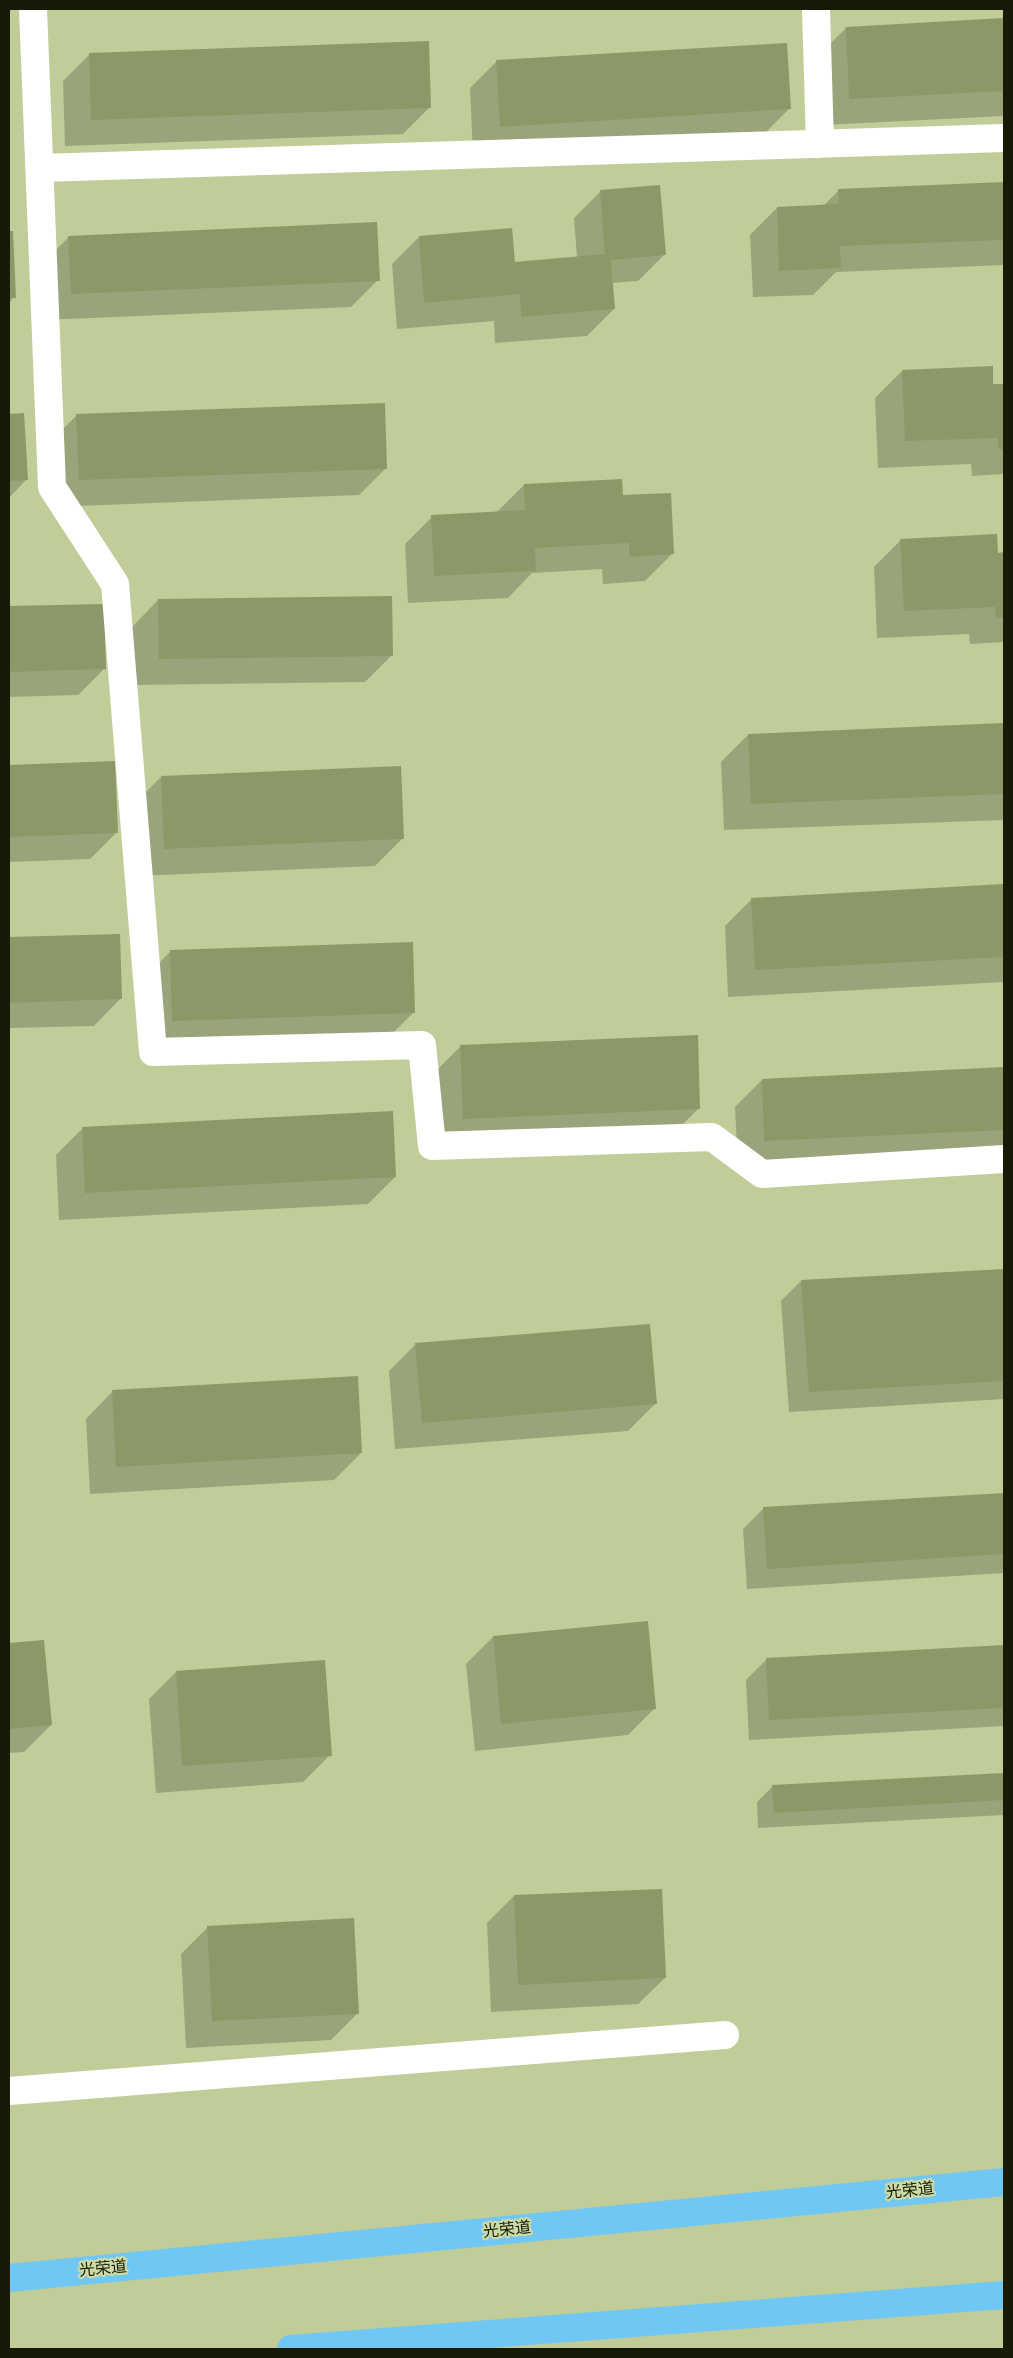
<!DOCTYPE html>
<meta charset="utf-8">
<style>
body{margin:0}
#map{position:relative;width:1013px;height:2358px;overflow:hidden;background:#c0cd99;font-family:Lora,serif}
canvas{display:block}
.frame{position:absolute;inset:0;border:10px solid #161a07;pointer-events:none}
</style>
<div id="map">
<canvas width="1013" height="2358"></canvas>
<div class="frame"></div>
</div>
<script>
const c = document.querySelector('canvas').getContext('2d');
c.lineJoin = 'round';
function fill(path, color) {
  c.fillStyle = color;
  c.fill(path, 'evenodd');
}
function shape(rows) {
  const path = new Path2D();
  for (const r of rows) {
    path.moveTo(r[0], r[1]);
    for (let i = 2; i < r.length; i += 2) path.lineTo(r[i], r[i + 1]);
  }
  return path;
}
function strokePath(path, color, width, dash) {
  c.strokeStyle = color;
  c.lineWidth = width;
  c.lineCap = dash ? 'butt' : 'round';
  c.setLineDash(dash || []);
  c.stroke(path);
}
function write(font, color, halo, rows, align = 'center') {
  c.font = font + ' Lora,"Noto Sans SC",serif';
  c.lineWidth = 4.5;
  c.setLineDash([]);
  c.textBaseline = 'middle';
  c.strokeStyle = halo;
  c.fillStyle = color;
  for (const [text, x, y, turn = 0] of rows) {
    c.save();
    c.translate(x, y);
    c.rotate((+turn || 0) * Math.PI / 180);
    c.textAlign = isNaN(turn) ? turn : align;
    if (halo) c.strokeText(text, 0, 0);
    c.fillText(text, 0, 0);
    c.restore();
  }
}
const shadow = shape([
 [1004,20,1004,116,823,125,819,55,846,28],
 [90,54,430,107,403,134,65,146,63,81],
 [497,61,789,109,762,136,473,153,470,88],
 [1004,184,1004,265,836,272,813,295,753,297,750,235,777,208,823,206,838,191],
 [601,191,665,254,638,281,612,283,614,309,587,336,495,343,494,321,397,329,392,264,419,237,514,263,577,258,574,218],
 [9,233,12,233,14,297,9,303],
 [69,237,378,280,351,307,44,320,42,264],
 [902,371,992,386,1004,385,1004,474,972,476,971,464,878,468,875,398],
 [23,414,26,480,9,498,9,415],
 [77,415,386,468,359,495,52,507,50,442],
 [524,485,622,497,672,554,645,581,603,584,602,569,532,573,508,598,408,603,405,544,432,517,497,512],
 [901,540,1004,554,1004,642,970,644,969,634,877,638,874,567],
 [158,600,392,655,365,682,132,685,132,627],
 [103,605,105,668,78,695,9,697,9,608],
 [1004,724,1004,820,724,830,721,762,748,735],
 [114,763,117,832,90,859,9,862,9,766],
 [161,777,402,839,375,866,137,876,134,804],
 [1004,885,1004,982,728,997,725,926,752,899],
 [119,935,120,999,94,1026,9,1028,9,938],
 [171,951,413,1013,386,1040,145,1048,144,978],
 [461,1046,699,1108,672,1135,437,1145,434,1073],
 [1004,1068,1004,1155,738,1168,735,1107,762,1080],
 [83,1128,395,1177,368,1204,59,1220,56,1155],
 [1004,1271,1004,1399,789,1412,781,1301,801,1281],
 [416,1344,655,1404,628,1431,395,1449,389,1371],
 [112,1392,361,1453,334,1480,90,1494,86,1419],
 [1004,1494,1004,1573,747,1589,743,1529,764,1508],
 [493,1637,655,1708,628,1735,475,1751,466,1664],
 [43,1641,51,1725,24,1752,9,1753,9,1644],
 [1004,1646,1004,1726,749,1740,746,1680,767,1659],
 [176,1672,330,1755,303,1782,156,1793,149,1699],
 [1004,1774,1004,1815,758,1828,757,1802,773,1786],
 [514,1896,665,1978,638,2004,491,2012,487,1923],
 [208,1927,358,2013,331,2040,186,2048,181,1954]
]);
const building = shape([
 [1004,18,1004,91,849,99,846,27],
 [429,41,431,108,91,120,89,53],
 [787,43,791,109,500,127,496,60],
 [1004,182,1004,240,840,246,841,268,779,271,777,207,839,204,838,189],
 [660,185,666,255,611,260,615,309,521,317,520,294,424,303,419,236,512,228,515,262,605,254,600,190],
 [377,222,380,281,71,294,68,236],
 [9,231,13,231,16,298,9,298],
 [993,366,993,384,1004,384,1004,449,998,449,998,438,905,441,902,370],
 [385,403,387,469,79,480,76,414],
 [24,413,28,480,9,481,9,414],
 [622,479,623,495,671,493,674,554,629,557,629,543,535,548,536,571,434,576,431,515,525,510,524,484],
 [997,534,998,553,1004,552,1004,617,996,618,995,607,904,611,900,539],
 [392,596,393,656,159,659,158,599],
 [104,604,106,669,9,672,9,606],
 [1004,723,1004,794,751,804,748,734],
 [115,761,118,833,9,837,9,765],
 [401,766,404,839,164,849,161,776],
 [1004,884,1004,957,755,970,751,898],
 [120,934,122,999,9,1003,9,937],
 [413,942,415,1013,172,1021,170,950],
 [698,1035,700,1109,463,1119,460,1045],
 [1004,1067,1004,1130,764,1141,762,1079],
 [393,1111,396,1177,85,1193,82,1127],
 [1004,1269,1004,1381,809,1392,801,1280],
 [650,1324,657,1404,422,1423,415,1343],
 [358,1376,362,1453,116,1467,112,1390],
 [1004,1493,1004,1554,767,1569,763,1507],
 [648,1621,656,1709,501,1724,493,1636],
 [44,1640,52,1725,9,1729,9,1643],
 [1004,1645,1004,1708,769,1720,766,1658],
 [325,1660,332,1756,182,1766,176,1671],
 [1004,1773,1004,1800,774,1813,772,1785],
 [662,1889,666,1978,518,1985,514,1895],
 [354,1918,359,2014,212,2021,207,1926]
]);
const minor = shape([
 [33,9,52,487,115,584,153,1052,422,1045,432,1146,712,1137,762,1174,1004,1159],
 [816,9,820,144],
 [40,168,1004,138],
 [9,2091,725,2035]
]);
const major = shape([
 [9,2278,1004,2182],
 [291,2349,1004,2295]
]);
const streetNames = [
 ["光荣道",910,2191,-6],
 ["光荣道",507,2230,-6],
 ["光荣道",103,2269,-5]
];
fill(shadow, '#0003');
fill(building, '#8c9867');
strokePath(minor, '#fff', 28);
strokePath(major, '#71c7f3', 28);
write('16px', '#161a07', '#ccdaa6', streetNames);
</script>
